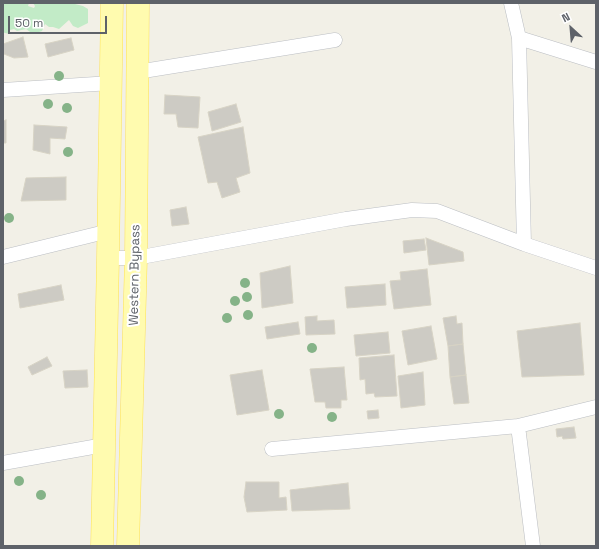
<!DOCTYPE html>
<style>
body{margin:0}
#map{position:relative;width:599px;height:549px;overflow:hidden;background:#f2f0e7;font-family:"Space Grotesk",sans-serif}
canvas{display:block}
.frame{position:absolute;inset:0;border:4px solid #5e6269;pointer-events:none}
.north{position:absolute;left:551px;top:8px;width:40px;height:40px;-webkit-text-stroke:3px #fff;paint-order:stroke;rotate:334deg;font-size:11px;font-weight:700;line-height:16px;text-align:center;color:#5e6269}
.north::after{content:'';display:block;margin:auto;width:14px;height:18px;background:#5e6269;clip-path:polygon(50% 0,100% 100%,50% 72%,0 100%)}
.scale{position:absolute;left:8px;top:16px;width:99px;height:18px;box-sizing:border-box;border:2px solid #5e6269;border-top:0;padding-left:5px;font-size:12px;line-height:14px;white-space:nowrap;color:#5e6269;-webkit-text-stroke:3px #fff;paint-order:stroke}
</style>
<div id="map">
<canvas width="599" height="549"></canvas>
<div class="frame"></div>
<div class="north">N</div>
<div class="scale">50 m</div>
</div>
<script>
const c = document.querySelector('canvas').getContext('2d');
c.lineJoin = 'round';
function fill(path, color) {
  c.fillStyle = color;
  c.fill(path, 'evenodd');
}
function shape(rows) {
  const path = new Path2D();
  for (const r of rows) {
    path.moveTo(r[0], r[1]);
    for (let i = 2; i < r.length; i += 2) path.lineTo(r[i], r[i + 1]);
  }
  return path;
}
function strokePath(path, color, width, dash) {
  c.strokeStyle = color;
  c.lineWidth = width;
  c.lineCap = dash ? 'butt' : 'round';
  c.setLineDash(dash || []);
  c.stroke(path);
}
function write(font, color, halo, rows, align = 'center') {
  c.font = font + ' "Space Grotesk",sans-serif';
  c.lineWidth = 4;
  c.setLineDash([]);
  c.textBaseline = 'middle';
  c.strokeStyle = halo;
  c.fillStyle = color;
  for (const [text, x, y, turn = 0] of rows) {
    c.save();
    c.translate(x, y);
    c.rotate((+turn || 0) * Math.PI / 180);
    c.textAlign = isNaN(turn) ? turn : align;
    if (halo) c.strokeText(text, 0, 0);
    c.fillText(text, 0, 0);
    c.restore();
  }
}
const green = shape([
 [3,3,29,3,28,6,34,8,35,6,33,3,71,3,83,6,88,9,88,23,78,28,73,26,69,20,59,29,53,27,49,27,45,24,42,31,33,34,26,29,17,31,14,29,10,30,10,34,5,33,3,32]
]);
const building = shape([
 [23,37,28,57,14,58,4,54,3,44,23,37],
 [71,38,74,50,48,57,45,44,71,38],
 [165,95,200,97,198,128,178,127,176,114,164,114,165,95],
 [236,104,241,122,212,131,208,112,236,104],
 [6,120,6,143,3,143,3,121,6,120],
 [34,125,67,127,65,139,50,138,50,154,33,150,34,125],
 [243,127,250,173,236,178,240,192,222,198,217,182,208,183,198,137,243,127],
 [66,177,66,200,21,201,26,178,66,177],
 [186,207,189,224,172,226,170,210,186,207],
 [426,238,463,252,464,261,429,265,426,238],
 [424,239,426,250,404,253,403,241,424,239],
 [290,266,293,303,262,308,260,273,290,266],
 [427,269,431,305,394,309,390,281,401,280,400,272,427,269],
 [385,284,386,305,347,308,345,287,385,284],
 [61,285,64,300,20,308,18,294,61,285],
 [317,316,317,321,334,320,335,334,306,335,305,317,317,316],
 [456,316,457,324,462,323,463,344,448,346,443,318,456,316],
 [298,322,300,334,267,339,265,327,298,322],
 [580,323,584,375,522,377,517,331,580,323],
 [431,326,437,359,408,365,402,331,431,326],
 [388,332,390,353,356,356,354,335,388,332],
 [463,344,466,375,450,377,448,346,463,344],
 [394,355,397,396,375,397,374,393,366,394,365,379,360,380,359,358,394,355],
 [47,357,52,366,32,375,28,367,47,357],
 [344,367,347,400,341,400,341,408,326,408,325,402,315,402,310,369,344,367],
 [87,370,88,387,65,388,63,371,87,370],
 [262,370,269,410,237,415,230,375,262,370],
 [423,372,425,405,401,408,398,376,423,372],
 [466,375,469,403,454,404,450,377,466,375],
 [378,410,379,418,368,419,367,411,378,410],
 [574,427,576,438,563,439,562,436,557,437,556,429,574,427],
 [246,482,279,482,279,498,286,497,287,510,247,512,244,497,246,482],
 [348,483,350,509,292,511,290,490,348,483]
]);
const street = shape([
 [511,3,519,38,524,244],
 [519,38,596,62],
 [137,72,335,40],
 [3,90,111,83],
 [3,257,109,231],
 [108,258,136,258,346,219,412,210,437,211,524,244,596,268],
 [518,426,533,546],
 [272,449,518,426,596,407],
 [3,463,104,445]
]);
const primary = shape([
 [102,546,108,258,112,3],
 [128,546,136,258,138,3]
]);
const trees = [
 [59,76],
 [48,104],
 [67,108],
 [68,152],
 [9,218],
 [245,283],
 [247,297],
 [235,301],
 [248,315],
 [227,318],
 [312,348],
 [279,414],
 [332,417],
 [19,481],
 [41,495]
];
const streetNames = [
 ["Western Bypass",135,275,-89]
];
fill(green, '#c2ebc7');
fill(building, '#cdcbc4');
strokePath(building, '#d7d3c5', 1);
strokePath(street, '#bbbec3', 15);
strokePath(primary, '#fee254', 23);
strokePath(street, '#fff', 14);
strokePath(primary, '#fffbaf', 22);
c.fillStyle = '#85b388';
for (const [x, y] of trees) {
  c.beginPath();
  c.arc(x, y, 5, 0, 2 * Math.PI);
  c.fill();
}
write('13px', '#5e6269', '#fff', streetNames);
</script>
